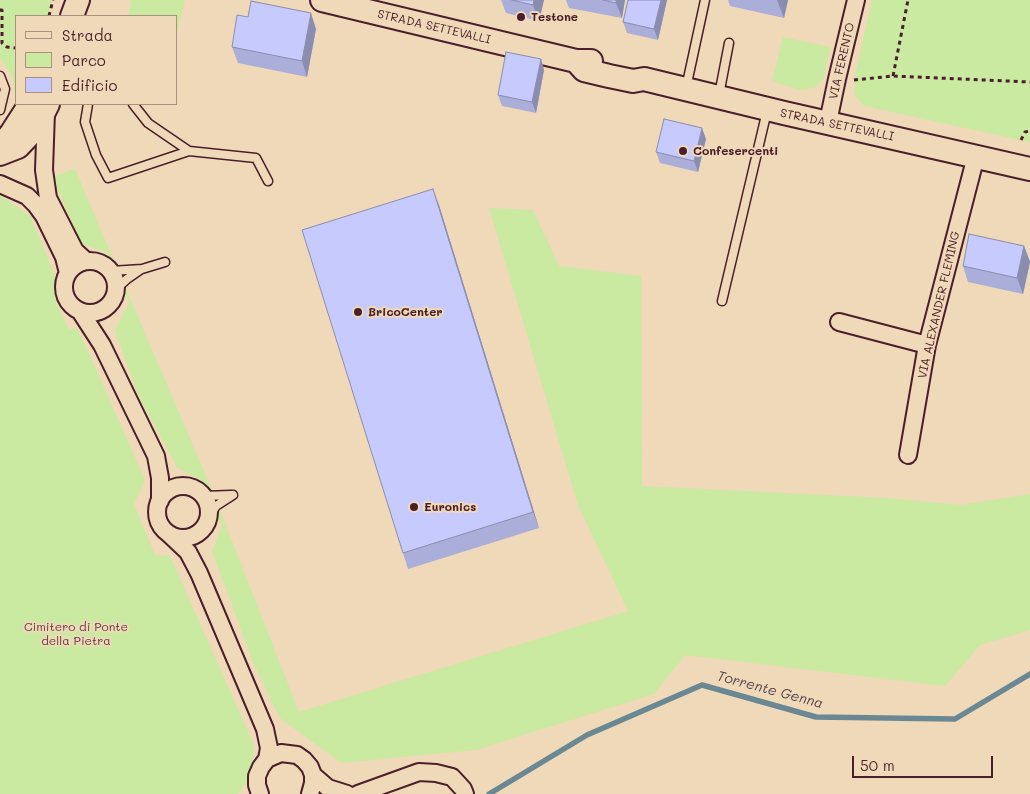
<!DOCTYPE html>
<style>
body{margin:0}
#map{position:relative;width:1030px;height:794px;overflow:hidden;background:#efd9b8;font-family:Mali,sans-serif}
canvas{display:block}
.legend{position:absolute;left:15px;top:15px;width:162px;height:90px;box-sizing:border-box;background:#efd9b8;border:1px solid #ad8f80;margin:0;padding:6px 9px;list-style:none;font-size:15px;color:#4a1f2b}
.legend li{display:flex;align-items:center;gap:10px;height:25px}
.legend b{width:25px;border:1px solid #ad8f80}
.scale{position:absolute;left:852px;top:756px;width:141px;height:22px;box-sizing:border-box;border:2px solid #4a1f2b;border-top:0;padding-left:6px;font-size:15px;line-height:18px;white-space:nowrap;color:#4a1f2b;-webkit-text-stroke:4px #efd9b8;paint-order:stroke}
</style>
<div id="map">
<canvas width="1030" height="794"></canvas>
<ul class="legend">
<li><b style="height:6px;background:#efd9b8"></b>Strada</li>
<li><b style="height:14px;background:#cae9a1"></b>Parco</li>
<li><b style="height:14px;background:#c6cafc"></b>Edificio</li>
</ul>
<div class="scale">50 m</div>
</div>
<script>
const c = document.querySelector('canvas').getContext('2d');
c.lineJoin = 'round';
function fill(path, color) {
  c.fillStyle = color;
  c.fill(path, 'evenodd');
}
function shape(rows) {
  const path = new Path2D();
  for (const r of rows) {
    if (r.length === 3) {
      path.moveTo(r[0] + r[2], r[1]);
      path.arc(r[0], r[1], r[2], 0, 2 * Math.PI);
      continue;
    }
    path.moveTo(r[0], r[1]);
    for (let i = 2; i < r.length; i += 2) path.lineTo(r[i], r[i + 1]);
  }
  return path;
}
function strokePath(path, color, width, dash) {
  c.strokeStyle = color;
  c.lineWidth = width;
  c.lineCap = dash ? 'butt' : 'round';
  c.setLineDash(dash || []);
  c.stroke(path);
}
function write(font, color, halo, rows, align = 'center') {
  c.font = font + ' Mali,sans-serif';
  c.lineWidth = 4;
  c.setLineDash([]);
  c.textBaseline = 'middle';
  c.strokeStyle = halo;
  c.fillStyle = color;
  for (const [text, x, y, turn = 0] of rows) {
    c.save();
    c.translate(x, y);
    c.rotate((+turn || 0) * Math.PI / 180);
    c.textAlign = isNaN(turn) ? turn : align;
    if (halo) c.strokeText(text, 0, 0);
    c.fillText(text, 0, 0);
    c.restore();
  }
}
const green = shape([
 [0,0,51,0,49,16,16,16,16,103,12,76,0,58],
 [131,0,185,0,176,37,176,16,128,16],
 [872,0,1030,0,1030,142,864,106,855,96,854,80],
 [783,37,830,47,824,78,814,88,799,90,772,81],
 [75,169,212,490,299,712,628,611,578,505,489,208,533,210,559,266,641,276,642,486,887,498,961,505,1030,494,1030,630,980,645,945,686,685,655,654,694,476,750,341,763,280,718,253,662,212,551,222,526,202,481,177,467,138,395,115,330,129,303,108,253,82,244,52,177],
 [0,195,31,217,59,287,56,303,69,329,78,329,145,480,134,504,155,555,170,556,254,745,251,775,238,794,0,794]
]);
const stream = shape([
 [489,794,587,735,702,685,816,717,955,719,1030,674]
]);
const path = shape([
 [0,10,2,10,2,43,7,47,16,48],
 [49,16,53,0],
 [893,76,908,0],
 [854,80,893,76,1030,82],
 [1021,140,1025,132,1030,131]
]);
const service = shape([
 [0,76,5,89,0,110],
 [686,88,705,0],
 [719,95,729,43],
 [88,104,85,122,96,155,108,178,189,151],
 [133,104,148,123,189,151,256,158,268,181],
 [111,271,142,269,165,262],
 [116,289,127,279,140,270],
 [722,301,767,111],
 [203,496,231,495],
 [208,518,216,506,233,495]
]);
const minor = shape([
 [46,112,44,170,48,198,75,251,86,261],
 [828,122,837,79,856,0],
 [0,184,27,196,36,205,44,216,64,257,68,273],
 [90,287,26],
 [80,311,102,345,156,456,160,478,160,501],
 [839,322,927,345],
 [908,455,927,345,976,156],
 [183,512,26],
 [169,534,188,552,199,573,265,729,269,748,267,759],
 [313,775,328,788,347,794],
 [260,794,257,785,257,776,261,767,267,759,281,753,297,755,304,760,310,767,313,775,313,783,310,794],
 [358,794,419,772,436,773,452,777,463,789,465,794]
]);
const secondary = shape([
 [322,0,576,61,591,61],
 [72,16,78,0],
 [576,61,584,70,609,76,633,81,644,79,784,113,1030,169],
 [0,148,12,132,30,104],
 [0,154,18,147,36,128,48,104]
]);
const wall = shape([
 [501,0,544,0,539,21,506,13],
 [566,0,625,0,622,18,569,8],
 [667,0,658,40,627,33,623,22],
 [728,0,788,0,784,18,730,6],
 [248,17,316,29,307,77,238,63,232,47],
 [541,59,544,70,536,113,502,106,498,95],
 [706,139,698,172,660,163,656,152],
 [439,205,539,528,408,569,403,553],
 [1024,246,1030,262,1023,294,968,282,963,266]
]);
const shadedWall = shape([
 [534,0,544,0,539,21,533,5],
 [616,0,625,0,622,18,616,3],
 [661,0,667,0,658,40,654,29],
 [777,0,788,0,784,18],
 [311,13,316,29,307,77,302,61],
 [541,59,544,70,536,113,532,102],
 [702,128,706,139,698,172,694,161],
 [433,189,439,205,539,528,533,512],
 [1024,246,1030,262,1023,294,1017,278]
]);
const building = shape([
 [512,0,534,0,533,5,512,0],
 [603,0,616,0,616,3,603,0],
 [628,0,661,0,654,29,623,22,628,0],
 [251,1,311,13,302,61,232,47,237,15,248,17,251,1],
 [506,52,541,59,532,102,498,95,506,52],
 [664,119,702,128,694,161,656,152,664,119],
 [433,189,533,512,403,553,302,230,433,189],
 [969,234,1024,246,1017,278,963,266,969,234]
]);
const markers = [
 [521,17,5,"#4a1f2b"],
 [683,151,5,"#4a1f2b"],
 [358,312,5,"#4a1f2b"],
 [414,507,5,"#4a1f2b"]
];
const poiNames = [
 ["Testone",531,17],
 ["Confesercenti",693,151],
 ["BricoCenter",368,312],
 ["Euronics",424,507]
];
const streetNames = [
 ["STRADA SETTEVALLI",434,27,13],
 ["VIA FERENTO",842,61,-77],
 ["STRADA SETTEVALLI",837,125,12],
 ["VIA ALEXANDER FLEMING",939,305,-77]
];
const parkNames = [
 ["Cimitero di Ponte",76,627],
 ["della Pietra",76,641]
];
const waterNames = [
 ["Torrente Genna",770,690,15]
];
fill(green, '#cae9a1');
strokePath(stream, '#698893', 5.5);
strokePath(service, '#4a1f2b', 11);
strokePath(minor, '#4a1f2b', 20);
strokePath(secondary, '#4a1f2b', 26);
strokePath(path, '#4a1f2b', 3, [4, 4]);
strokePath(service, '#efd9b8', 8);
strokePath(minor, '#efd9b8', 16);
strokePath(secondary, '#efd9b8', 22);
fill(wall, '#aaaed9');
fill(shadedWall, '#8b8db0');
fill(building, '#c6cafc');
strokePath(building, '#8b8db0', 1);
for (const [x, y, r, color] of markers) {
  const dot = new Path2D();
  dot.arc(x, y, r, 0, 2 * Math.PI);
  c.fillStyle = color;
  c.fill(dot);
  strokePath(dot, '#efd9b8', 2);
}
write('bold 12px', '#4a1f2b', '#efd9b8', poiNames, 'left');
write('12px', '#4a1f2b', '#efd9b8', streetNames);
write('12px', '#5d3d3d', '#efd9b8', parkNames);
write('italic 14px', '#54424e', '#efd9b8', waterNames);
</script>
